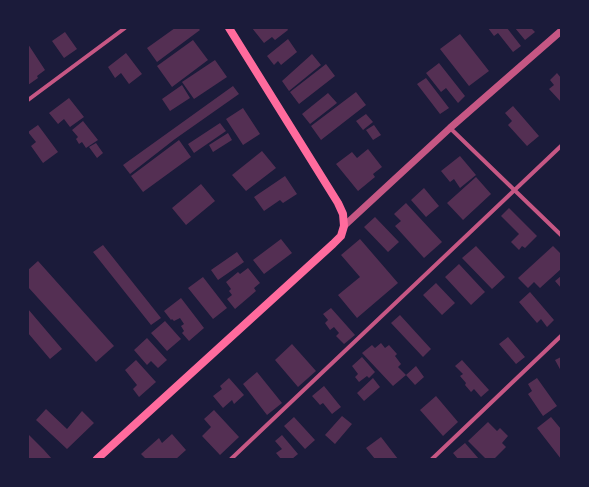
<!DOCTYPE html>
<style>
body{margin:0}
#map{position:relative;width:589px;height:487px;overflow:hidden;background:#1b1b3a;font-family:Inter,sans-serif}
canvas{display:block}
.frame{position:absolute;inset:0;border:29px solid #1b1b3a;pointer-events:none}
</style>
<div id="map">
<canvas width="589" height="487"></canvas>
<div class="frame"></div>
</div>
<script>
const c = document.querySelector('canvas').getContext('2d');
c.lineJoin = 'round';
function fill(path, color) {
  c.fillStyle = color;
  c.fill(path, 'evenodd');
}
function shape(rows) {
  const path = new Path2D();
  for (const r of rows) {
    path.moveTo(r[0], r[1]);
    for (let i = 2; i < r.length; i += 2) path.lineTo(r[i], r[i + 1]);
  }
  return path;
}
function strokePath(path, color, width, dash) {
  c.strokeStyle = color;
  c.lineWidth = width;
  c.lineCap = dash ? 'butt' : 'round';
  c.setLineDash(dash || []);
  c.stroke(path);
}
const building = shape([
 [175,28,198,28,200,30,157,62,147,48],
 [252,28,287,28,288,30,275,40,272,37,264,43],
 [488,28,507,28,521,46,513,52,498,33,494,36],
 [515,28,531,28,535,32,525,40],
 [65,32,77,49,64,58,52,41],
 [460,34,489,71,469,86,440,49],
 [288,39,297,52,281,65,278,61,274,65,267,56],
 [193,40,208,60,172,87,157,66],
 [28,44,45,70,37,76,38,78,28,85],
 [126,53,142,74,129,84,121,73,115,78,108,67],
 [312,54,321,65,289,91,282,81],
 [215,60,227,77,194,99,182,82],
 [439,63,465,96,458,103,446,88,441,92,426,73],
 [326,64,335,76,299,104,290,92],
 [557,73,561,78,561,102,549,89,554,85,550,80],
 [426,78,449,108,440,114,417,84],
 [182,85,190,98,170,111,162,99],
 [233,86,239,94,175,139,130,174,123,165],
 [356,92,366,105,321,140,311,126],
 [328,93,337,103,310,124,302,114],
 [69,98,84,117,70,127,64,119,58,124,49,113],
 [513,106,539,136,527,146,508,125,512,121,505,113],
 [243,108,260,134,243,145,226,119],
 [366,114,373,122,363,130,356,121],
 [83,121,98,140,86,148,82,142,79,144,76,139,78,137,72,130],
 [220,123,226,131,194,153,188,144],
 [38,125,58,152,43,163,31,146,36,142,28,132],
 [374,125,381,135,373,140,366,130],
 [228,133,232,140,213,152,209,145],
 [179,140,191,157,143,192,131,176],
 [96,143,103,153,97,158,89,147],
 [368,149,382,167,373,174,375,177,358,191,336,164,352,152,357,158],
 [262,151,276,168,246,191,232,175],
 [460,156,476,175,460,188,454,179,450,182,441,171],
 [285,176,297,194,283,203,280,200,264,211,254,197],
 [476,177,491,194,463,220,447,203],
 [201,184,215,201,186,225,172,208],
 [424,188,439,206,426,217,411,200],
 [406,203,442,242,424,258,395,226,401,221,394,214],
 [509,208,537,236,525,248,522,246,519,250,511,242,519,234,501,216],
 [375,217,399,242,388,252,364,227],
 [281,239,292,253,264,274,253,260],
 [360,239,398,283,357,318,338,295,360,277,341,255],
 [103,245,161,318,151,325,93,252],
 [476,246,505,277,492,289,462,258],
 [553,246,561,254,561,269,540,288,534,282,528,288,518,278],
 [237,252,244,262,218,280,211,270],
 [38,261,114,346,96,362,28,287,28,270],
 [459,264,485,292,471,305,445,277],
 [248,268,260,283,254,288,256,291,235,309,227,299,232,295,229,291,231,289,226,282,238,272,240,274],
 [561,276,561,288,555,281],
 [203,277,227,308,213,319,188,288],
 [436,283,455,303,442,315,423,295],
 [530,292,554,320,547,327,541,319,537,323,519,302],
 [181,298,204,328,189,341,182,333,184,331,181,326,184,324,180,318,174,321,172,319,171,320,164,311],
 [331,308,355,335,344,344,336,336,339,333,334,327,330,330,325,323,328,320,323,314],
 [28,309,62,349,50,359,28,333],
 [400,315,431,349,423,357,391,323],
 [165,321,181,339,167,351,151,333],
 [508,337,525,357,516,364,499,344],
 [147,338,167,360,158,368,151,361,147,365,134,350],
 [381,343,385,348,389,345,397,354,395,356,401,364,398,367,406,375,416,366,424,377,415,385,406,375,393,386,362,353,372,345,375,348],
 [292,344,316,371,298,387,275,360],
 [362,357,375,372,369,378,367,376,359,382,355,377,358,374,352,366],
 [561,357,561,371,555,360],
 [136,360,156,382,139,397,133,389,137,385,125,370],
 [462,360,489,390,481,397,474,389,471,392,465,385,466,383,460,376,463,374,455,366],
 [257,372,282,403,267,415,243,384],
 [229,378,244,395,234,404,232,400,223,408,213,396,222,389,220,386],
 [373,378,380,387,364,401,357,393],
 [537,378,557,406,543,416,528,394,532,391,528,384],
 [324,386,341,407,332,414,323,403,320,405,312,396],
 [436,396,458,422,443,436,420,410],
 [46,409,67,429,82,411,94,423,67,449,36,420],
 [214,410,239,437,220,455,202,436,211,427,204,419],
 [342,416,352,424,335,444,325,435],
 [294,417,315,440,305,449,284,426],
 [551,417,561,429,561,459,537,428],
 [488,422,497,431,500,428,508,436,502,443,506,447,494,459,486,459,468,441],
 [28,434,44,450,52,459,28,459],
 [172,434,186,450,176,459,146,459,141,454,159,438,162,443],
 [282,435,298,454,292,459,281,459,276,453,282,449,275,441],
 [381,437,398,459,375,459,366,448],
 [465,443,479,459,458,459,453,453]
]);
const minor = shape([
 [28,100,125,28],
 [450,128,561,235],
 [231,459,561,146],
 [432,459,561,336]
]);
const tertiary = shape([
 [344,226,450,128,561,31]
]);
const secondary = shape([
 [97,459,333,244,341,236,344,226,343,214,338,203,229,28]
]);
fill(building, '#542f53');
strokePath(minor, '#c65784', 4);
strokePath(tertiary, '#c65784', 7);
strokePath(secondary, '#ff6b9d', 8);
</script>
